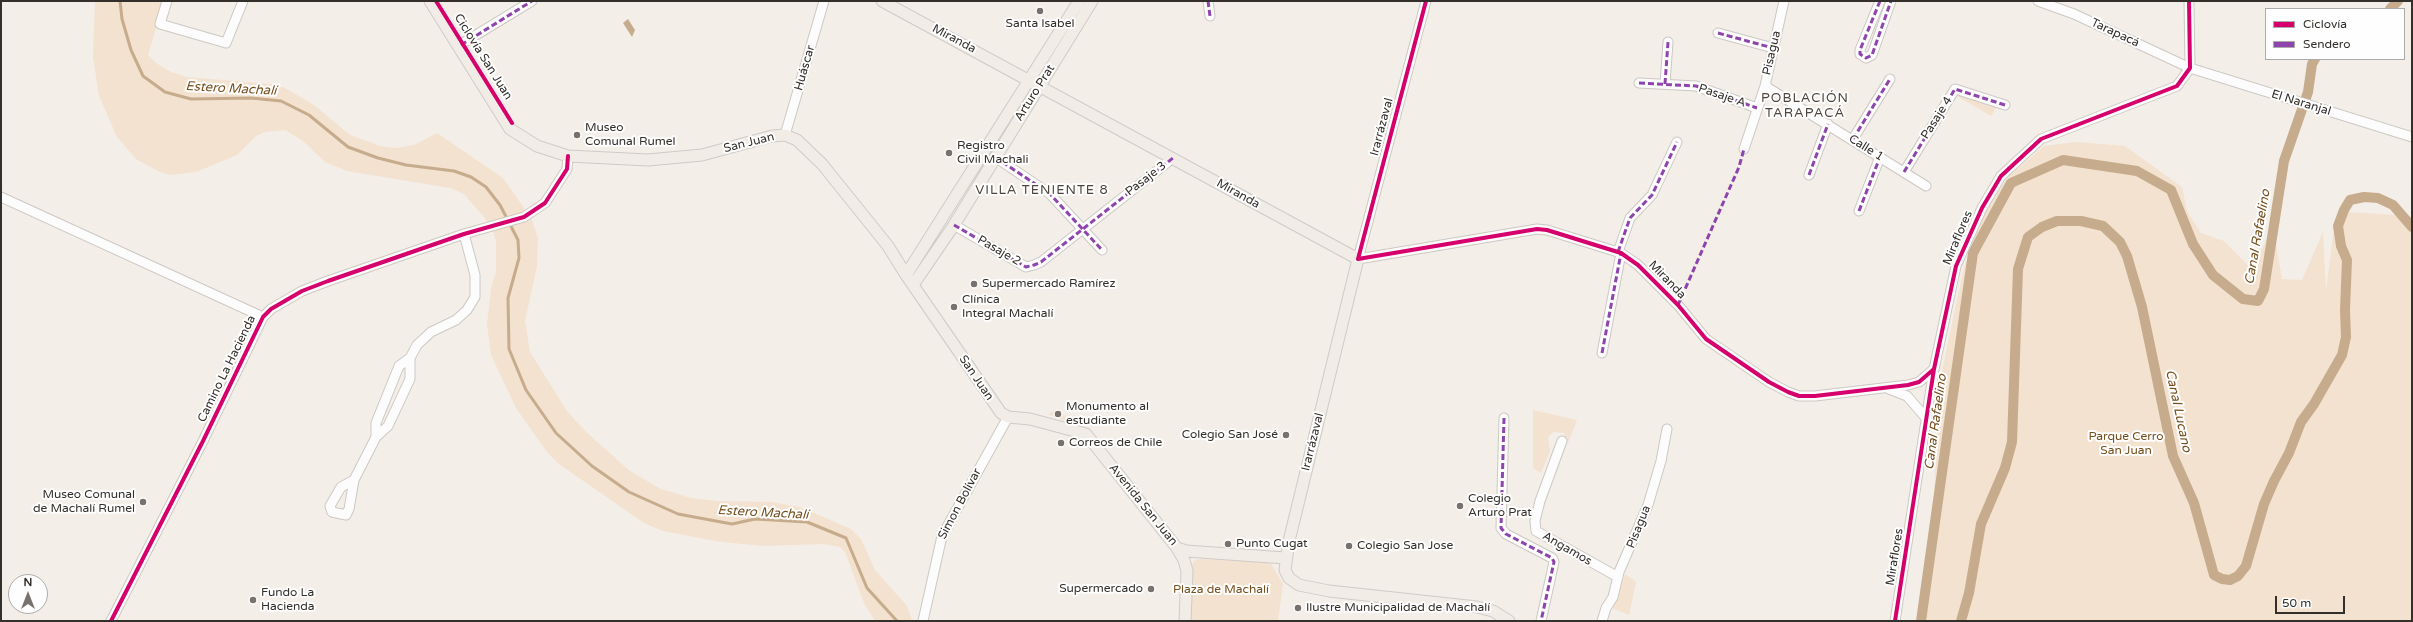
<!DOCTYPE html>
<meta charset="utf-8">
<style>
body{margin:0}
#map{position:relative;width:2413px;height:622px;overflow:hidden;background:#f4eee8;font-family:"Varela Round",sans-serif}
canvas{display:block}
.frame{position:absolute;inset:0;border:2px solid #332f2b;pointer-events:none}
.legend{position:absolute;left:2265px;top:8px;width:140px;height:52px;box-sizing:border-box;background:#fefefe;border:1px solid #adabaa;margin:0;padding:5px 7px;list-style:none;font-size:12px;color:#332f2b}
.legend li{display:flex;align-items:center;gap:8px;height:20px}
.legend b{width:20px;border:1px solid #adabaa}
.north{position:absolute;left:8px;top:574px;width:40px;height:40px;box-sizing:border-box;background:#fefefe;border:1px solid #adabaa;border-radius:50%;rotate:0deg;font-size:11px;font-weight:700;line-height:16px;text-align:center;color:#332f2b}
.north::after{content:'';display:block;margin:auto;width:14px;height:18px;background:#77726d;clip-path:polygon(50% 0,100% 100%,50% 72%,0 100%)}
.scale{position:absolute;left:2275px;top:596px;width:70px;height:18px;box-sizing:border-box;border:2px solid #332f2b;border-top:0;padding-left:5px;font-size:12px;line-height:14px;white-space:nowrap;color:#332f2b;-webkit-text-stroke:3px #fefefe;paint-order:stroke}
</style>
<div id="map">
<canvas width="2413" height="622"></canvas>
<div class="frame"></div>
<ul class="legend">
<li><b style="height:5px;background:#d6006c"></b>Ciclovía</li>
<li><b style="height:5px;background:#8e44ad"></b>Sendero</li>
</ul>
<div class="north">N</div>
<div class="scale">50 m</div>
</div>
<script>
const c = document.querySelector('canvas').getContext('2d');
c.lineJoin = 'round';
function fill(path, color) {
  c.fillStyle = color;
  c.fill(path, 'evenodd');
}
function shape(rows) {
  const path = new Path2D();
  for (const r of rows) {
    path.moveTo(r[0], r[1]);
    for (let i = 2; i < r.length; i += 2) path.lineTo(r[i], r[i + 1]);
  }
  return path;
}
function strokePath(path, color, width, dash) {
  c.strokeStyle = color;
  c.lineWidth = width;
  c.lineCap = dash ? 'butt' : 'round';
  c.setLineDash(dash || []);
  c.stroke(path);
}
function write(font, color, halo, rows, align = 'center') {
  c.font = font + ' "Varela Round",sans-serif';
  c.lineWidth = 4;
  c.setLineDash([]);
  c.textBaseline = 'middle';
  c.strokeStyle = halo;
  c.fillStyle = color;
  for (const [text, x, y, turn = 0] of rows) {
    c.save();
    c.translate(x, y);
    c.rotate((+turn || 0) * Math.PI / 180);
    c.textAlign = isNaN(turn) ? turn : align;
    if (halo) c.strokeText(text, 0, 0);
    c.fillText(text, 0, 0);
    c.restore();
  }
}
const green = shape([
 [95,1,164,1,148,55,156,63,171,72,186,77,272,84,285,88,314,105,350,135,380,146,396,148,414,145,437,133,503,178,531,218,538,238,537,266,525,321,530,352,567,411,586,432,630,471,661,489,691,498,718,501,771,502,800,507,851,529,861,539,875,570,907,606,912,621,875,621,864,603,845,552,840,547,823,544,764,546,742,544,715,541,663,531,644,523,559,464,547,452,516,408,491,355,487,324,491,289,496,271,496,241,493,231,484,217,464,194,450,188,347,171,325,162,303,141,285,130,265,132,256,136,237,155,196,172,170,175,158,171,136,159,117,137,99,96,93,57],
 [1958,93,1997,106,1991,116,1957,96],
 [2076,142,2125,146,2182,187,2187,211,2201,233,2224,241,2252,269,2273,226,2282,279,2302,280,2323,232,2326,291,2333,235,2346,212,2412,216,2412,621,1921,621,1931,553,1940,380,1964,267,1985,212,2007,178,2044,146],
 [1059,408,1070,423,1048,414],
 [1533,410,1577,420,1568,443,1564,433,1553,432,1548,437,1550,451,1541,473,1533,468],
 [1199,559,1270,562,1283,584,1278,621,1189,621,1190,569,1194,561],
 [1625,574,1636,582,1629,615,1612,608,1617,601]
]);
const water = shape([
 [628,19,635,30,632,37,623,23]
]);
const stream = shape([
 [120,1,122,19,131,50,143,76,165,92,191,99,251,98,281,101,309,115,348,147,378,158,406,165,454,171,471,177,486,187,500,205,518,240,519,258,508,298,509,349,526,390,556,433,592,466,629,492,678,514,732,524,755,519,807,522,846,538,867,588,897,621]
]);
const canal = shape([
 [2390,9,2398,1],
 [1921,621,1973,253,2011,183,2063,160,2137,171,2171,190,2193,244,2213,275,2243,299,2258,301,2264,289,2284,161,2308,92,2312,64,2315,59],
 [1961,621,1969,593,1981,524,2005,468,2012,442,2018,269,2028,237,2042,227,2057,221,2081,221,2103,226,2120,242,2127,256,2142,307,2173,456,2194,503,2214,575,2222,579,2230,580,2238,576,2246,566,2264,504,2274,481,2289,453,2301,422,2314,404,2342,355,2346,337,2345,310,2347,260,2341,246,2338,226,2344,210,2350,200,2364,197,2378,198,2393,205,2412,227]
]);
const minor = shape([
 [167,1,160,24,226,43,243,1],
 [1208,1,1210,16],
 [1426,1,1358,259,1537,229,1547,230,1621,253,1628,258,1638,265,1678,305,1706,339,1769,382,1788,392,1799,396,1815,396,1908,385,1919,382,1934,369],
 [1880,1,1860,50,1860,54,1866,58,1872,55,1891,1],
 [2038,1,2074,14,2190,68,2412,137],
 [1718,33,1773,48],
 [458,46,532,1],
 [1639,83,1696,86,1757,108],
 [1665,84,1668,42],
 [1765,86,1926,186],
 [785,135,824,1],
 [1853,139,1890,79],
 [1744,149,1765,86,1784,1],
 [995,157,1050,194,1102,250],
 [1904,172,1955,89,2005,105],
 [1809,175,1828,124],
 [1,197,263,317],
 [1859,211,1880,157],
 [954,225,1026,267,1034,265,1041,262,1173,158],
 [1618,252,1630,218,1652,195,1677,142],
 [1602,353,1621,253],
 [1889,389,1907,396,1926,418],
 [1504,418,1501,528,1506,534,1552,558,1554,562,1541,621],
 [376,437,376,423,399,366,410,358],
 [1562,441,1540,501,1535,521,1536,531,1618,577],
 [354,480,376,437,388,426,410,379,410,358,417,345,431,332,456,320,467,310,475,297,475,275,464,234],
 [354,480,349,509,346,515,332,512,330,506,341,487,354,480],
 [111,621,203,441,263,317,271,309,302,291,328,281,464,234,524,217,545,203,567,169,568,156],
 [923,621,942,536,1008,417],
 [1602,621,1606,608,1613,597,1619,572,1648,505,1661,461,1667,429],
 [1895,621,1934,369,1956,266,1982,208,2001,176,2041,139,2177,86,2190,68,2189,1]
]);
const major = shape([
 [430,1,510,129,537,146,568,156,648,160,702,155,772,136,785,135,797,140,822,164,888,246,906,275,1001,413,1008,417,1030,419,1086,434,1177,548,1184,560,1187,571,1185,621],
 [882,1,1358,259,1289,541,1285,570,1289,578,1299,585,1329,591,1477,607,1493,611,1509,621],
 [906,275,1079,1],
 [913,285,954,225,1092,1],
 [1177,548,1186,551,1285,558]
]);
const quiet = shape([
 [1208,1,1210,16],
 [1880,1,1860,50,1860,54,1866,58,1872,55,1891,1],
 [1718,33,1773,48],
 [461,45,532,1],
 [1639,83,1696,86,1757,108],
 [1665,84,1668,42],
 [1853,139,1890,79],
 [995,157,1050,194,1102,250],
 [1904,172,1955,89,2005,105],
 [1809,175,1828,124],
 [1859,211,1880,157],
 [954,225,1026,267,1034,265,1041,262,1173,158],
 [1618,252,1630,218,1652,195,1677,142],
 [1678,305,1739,167,1744,149],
 [1602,353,1621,253],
 [1504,418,1501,528,1506,534,1552,558,1554,562,1541,621]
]);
const cycleway = shape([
 [436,1,512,123],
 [1426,1,1358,259,1537,229,1547,230,1621,253,1628,258,1638,265,1678,305,1706,339,1769,382,1788,392,1799,396,1815,396,1908,385,1919,382,1934,369],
 [111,621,203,441,263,317,271,309,302,291,328,281,464,234,524,217,545,203,567,169,568,156],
 [1895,621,1934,369,1956,266,1982,208,2001,176,2041,139,2177,86,2190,68,2189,1]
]);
const markers = [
 [1040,11,4,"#77726d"],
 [577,135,4,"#77726d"],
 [949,153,4,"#77726d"],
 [974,284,4,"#77726d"],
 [954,307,4,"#77726d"],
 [1058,414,4,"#77726d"],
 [1286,435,4,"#77726d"],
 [1061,443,4,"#77726d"],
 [143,502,4,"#77726d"],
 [1460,506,4,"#77726d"],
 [1228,544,4,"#77726d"],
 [1349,546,4,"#77726d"],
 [1151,589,4,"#77726d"],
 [253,600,4,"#77726d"],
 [1298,608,4,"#77726d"]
];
const poiNames = [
 ["Santa Isabel",1040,24,"center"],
 ["Museo",585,128],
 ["Comunal Rumel",585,142],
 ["Registro",957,146],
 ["Civil Machali",957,160],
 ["Supermercado Ramírez",982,284],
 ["Clínica",962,300],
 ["Integral Machalí",962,314],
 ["Monumento al",1066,407],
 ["estudiante",1066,421],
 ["Colegio San José",1278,435,"right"],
 ["Correos de Chile",1069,443],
 ["Museo Comunal",135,495,"right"],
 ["de Machalí Rumel",135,509,"right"],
 ["Colegio",1468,499],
 ["Arturo Prat",1468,513],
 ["Punto Cugat",1236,544],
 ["Colegio San Jose",1357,546],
 ["Supermercado",1143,589,"right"],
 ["Fundo La",261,593],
 ["Hacienda",261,607],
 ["Ilustre Municipalidad de Machalí",1306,608]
];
const streetNames = [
 ["Tarapacá",2115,33,25],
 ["Miranda",954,39,28],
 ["Pisagua",1772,53,-77],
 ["Ciclovía San Juan",483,57,58],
 ["Huáscar",805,68,-74],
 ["Arturo Prat",1035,93,-58],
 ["Pasaje A",1722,96,19],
 ["El Naranjal",2301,103,17],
 ["Pasaje 4",1937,118,-58],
 ["Irarrázaval",1382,127,-75],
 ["San Juan",749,143,-14],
 ["Calle 1",1866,148,32],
 ["Pasaje 3",1146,179,-38],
 ["Miranda",1238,194,29],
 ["Miraflores",1958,238,-67],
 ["Pasaje 2",999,251,30],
 ["Miranda",1667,280,46],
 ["Camino La Hacienda",227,369,-64],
 ["San Juan",976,378,56],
 ["Irarrázaval",1313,442,-76],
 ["Simon Bolívar",960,504,-62],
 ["Avenida San Juan",1143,505,51],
 ["Pisagua",1639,527,-68],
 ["Angamos",1567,549,30],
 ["Miraflores",1895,557,-81]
];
const parkNames = [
 ["Parque Cerro",2126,437],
 ["San Juan",2126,451],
 ["Plaza de Machalí",1221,590]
];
const waterNames = [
 ["Estero Machalí",231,89,3],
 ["Canal Rafaelino",2258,237,-80],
 ["Canal Lucano",2178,411,78],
 ["Canal Rafaelino",1936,422,-82],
 ["Estero Machalí",763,513,3]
];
const neighbourhoodNames = [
 ["POBLACIÓN",1805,99],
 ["TARAPACÁ",1805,114],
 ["VILLA TENIENTE 8",1042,191]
];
fill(green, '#f3e2cf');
fill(water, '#c6ac8c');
strokePath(stream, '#c6ac8c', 3);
strokePath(canal, '#c6ac8c', 10);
strokePath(minor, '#ccc8c3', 11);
strokePath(major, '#cecbc9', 13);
strokePath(minor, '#fdfcfc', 9);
strokePath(major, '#f1ece5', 11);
strokePath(quiet, '#8e44ad', 3, [6, 3]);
strokePath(cycleway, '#d6006c', 4);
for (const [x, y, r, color] of markers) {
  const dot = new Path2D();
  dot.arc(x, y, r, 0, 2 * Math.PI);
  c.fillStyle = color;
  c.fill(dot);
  strokePath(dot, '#fefefe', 1.5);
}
write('12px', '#332f2b', '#fefefe', poiNames, 'left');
write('12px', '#332f2b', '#fefefe', streetNames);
write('12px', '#744f1d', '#fefefe', parkNames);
write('italic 13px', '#754f1d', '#fefefe', waterNames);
c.letterSpacing = '1px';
write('13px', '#4e463e', '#fefefe', neighbourhoodNames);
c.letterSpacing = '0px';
</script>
